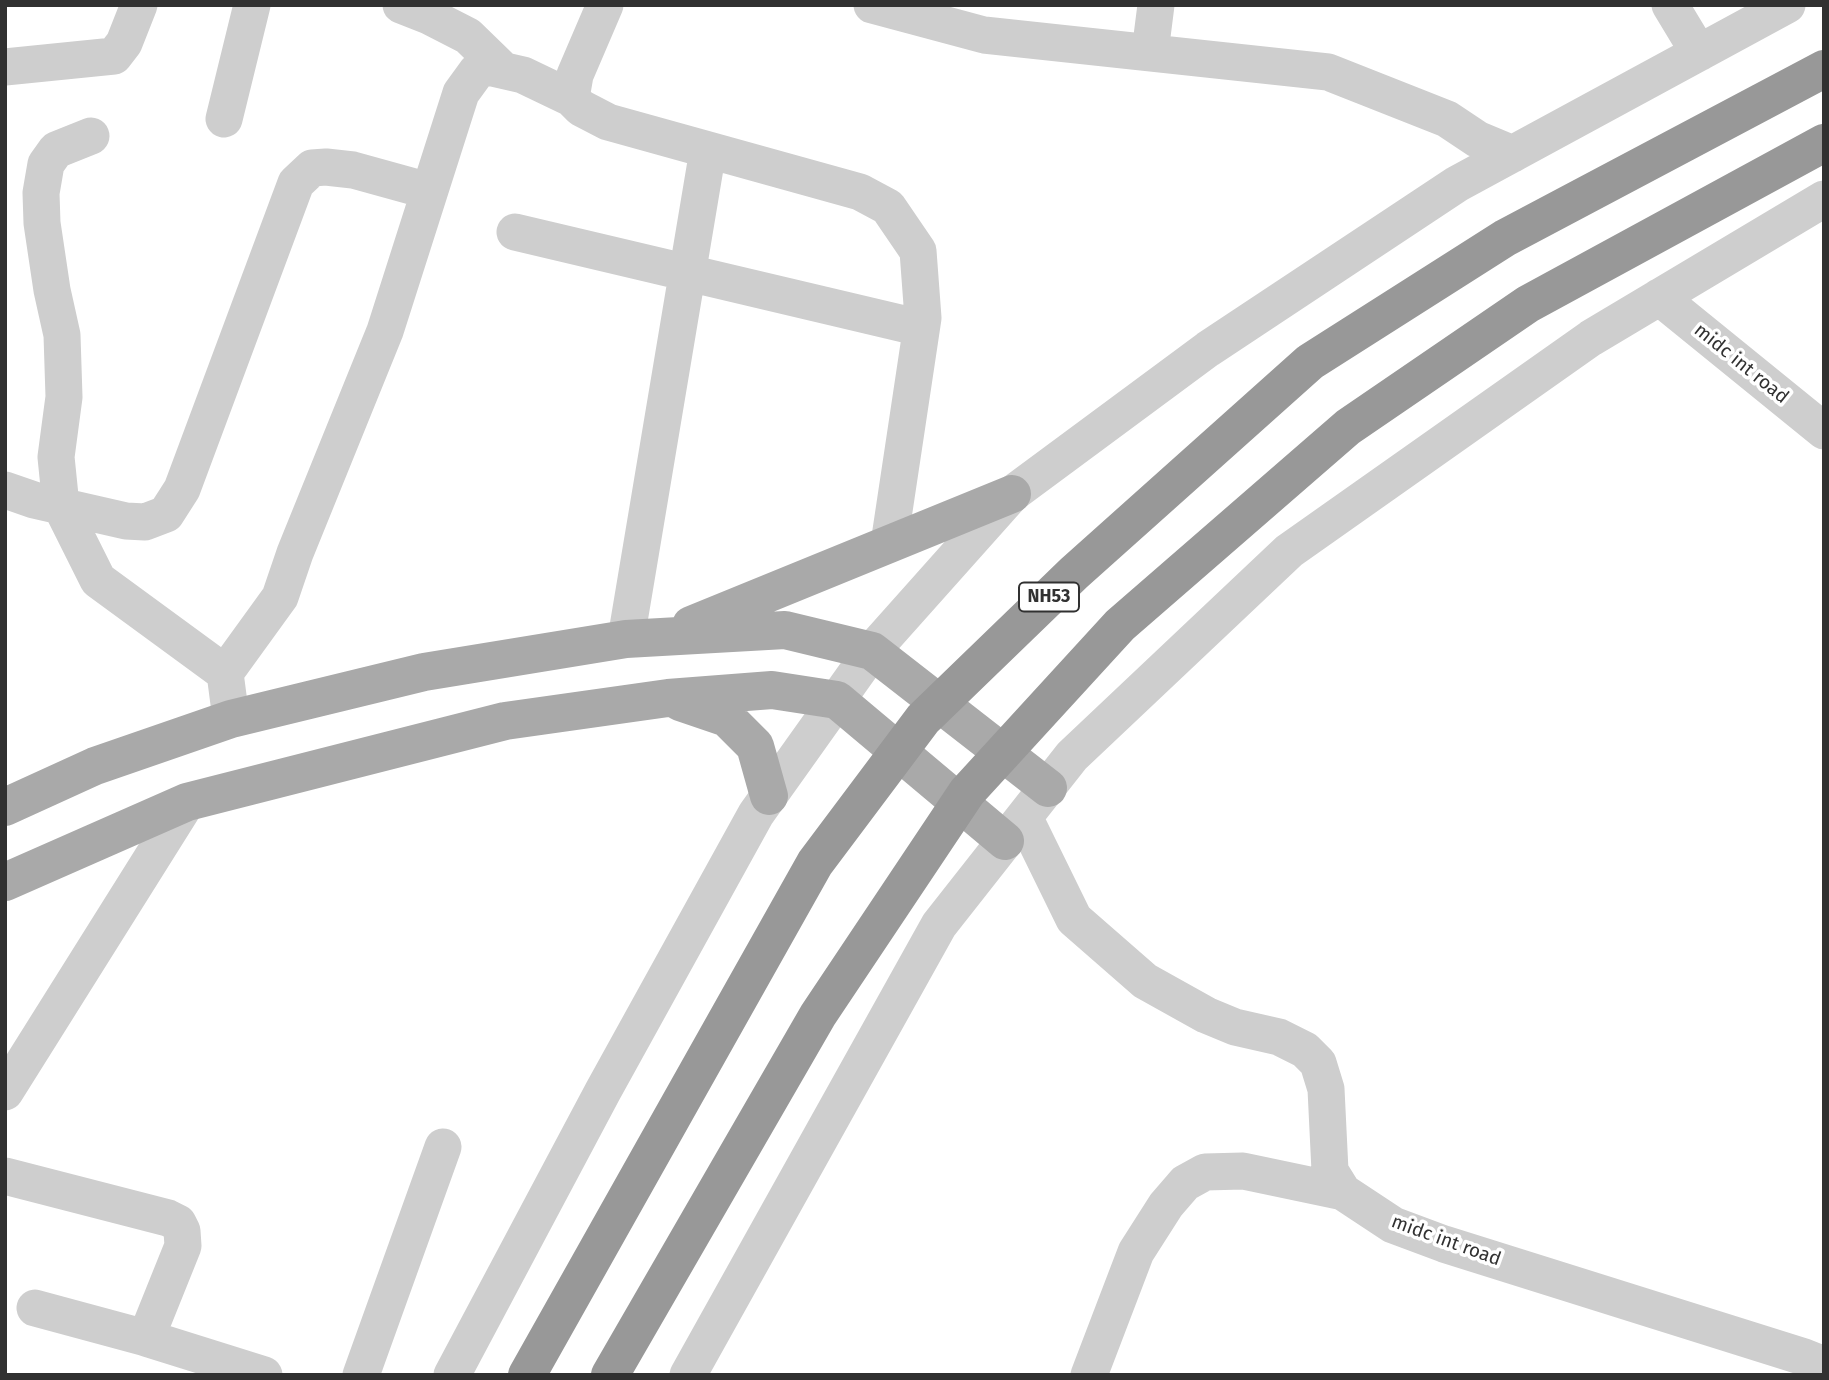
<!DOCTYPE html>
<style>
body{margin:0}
#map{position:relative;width:1829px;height:1380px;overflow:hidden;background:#fff;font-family:"Fira Sans",sans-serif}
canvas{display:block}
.frame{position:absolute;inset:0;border:7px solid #313131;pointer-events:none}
</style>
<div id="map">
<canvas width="1829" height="1380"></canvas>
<div class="frame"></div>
</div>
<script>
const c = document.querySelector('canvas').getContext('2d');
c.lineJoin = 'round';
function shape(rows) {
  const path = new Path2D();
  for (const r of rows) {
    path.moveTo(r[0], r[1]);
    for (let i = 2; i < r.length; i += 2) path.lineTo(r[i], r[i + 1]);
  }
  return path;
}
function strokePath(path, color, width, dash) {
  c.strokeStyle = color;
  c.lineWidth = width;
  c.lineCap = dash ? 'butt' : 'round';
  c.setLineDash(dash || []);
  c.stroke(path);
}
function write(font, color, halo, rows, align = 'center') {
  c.font = font + ' "Fira Sans",sans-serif';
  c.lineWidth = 7;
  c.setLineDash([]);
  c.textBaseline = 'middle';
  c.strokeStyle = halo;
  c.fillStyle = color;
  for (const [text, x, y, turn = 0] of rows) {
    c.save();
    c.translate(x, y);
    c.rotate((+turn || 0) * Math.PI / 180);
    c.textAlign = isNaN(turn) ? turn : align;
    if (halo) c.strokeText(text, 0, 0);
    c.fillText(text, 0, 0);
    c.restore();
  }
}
const minor = shape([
 [401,5,429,16,468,36,503,70],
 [605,5,575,75,571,98,581,108,608,122,860,192,888,207,918,251,923,318,889,544],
 [872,5,984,35,1328,72,1447,119,1477,139,1513,154],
 [1670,5,1699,53],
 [1150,52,1156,5],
 [5,67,114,56,124,43,139,5],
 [224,119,252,5],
 [91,136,56,150,46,164,41,193,42,223,52,290,62,335,64,397,56,457,61,506,98,580,225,673],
 [515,232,921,328],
 [1659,297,1824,431],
 [5,490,34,500,126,521,145,522,166,514,182,489,296,183,312,168,326,167,353,170,429,191],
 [626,639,708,150],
 [231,719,225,673,280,597,295,553,385,331,461,93,477,71,488,67,523,75,571,98],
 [1024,817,1074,919,1145,981,1206,1015,1235,1027,1279,1037,1305,1050,1318,1063,1326,1089,1330,1171,1343,1192,1393,1225,1444,1244,1804,1357,1824,1365],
 [5,1092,187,802],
 [5,1176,168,1218,178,1223,182,1231,183,1246,146,1338],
 [35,1308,146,1338,264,1375],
 [361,1375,443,1147],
 [452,1375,603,1091,756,814,872,651,1012,494,1208,349,1457,184,1787,5],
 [688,1375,939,925,1072,756,1289,551,1591,338,1824,199],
 [1089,1375,1136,1252,1166,1205,1185,1183,1205,1172,1243,1171,1343,1192]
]);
const major = shape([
 [691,625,1012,494],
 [680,702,727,718,755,746,769,796],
 [5,807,95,766,231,719,424,672,626,639,785,630,872,651,1048,788],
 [5,882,187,802,505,721,668,698,772,690,837,700,1005,841]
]);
const highwayBridge = shape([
 [527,1375,815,863,923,719,1074,573,1310,362,1505,238,1824,69],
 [610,1375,818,1015,967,792,1120,625,1348,427,1528,304,1824,143]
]);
const shields = [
 [1049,597,60]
];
const shieldNames = [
 ["NH53",1049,597]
];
const streetNames = [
 ["midc int road",1741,364,39],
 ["midc int road",1446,1241,20]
];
strokePath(minor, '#cecece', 37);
strokePath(major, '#a9a9a9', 38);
strokePath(highwayBridge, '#989898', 38);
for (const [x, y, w] of shields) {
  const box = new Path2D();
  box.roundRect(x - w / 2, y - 14.5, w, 29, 5);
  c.fillStyle = '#fff';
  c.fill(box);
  strokePath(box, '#313131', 2);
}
write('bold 18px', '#313131', null, shieldNames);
write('19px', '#313131', '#fff', streetNames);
</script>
